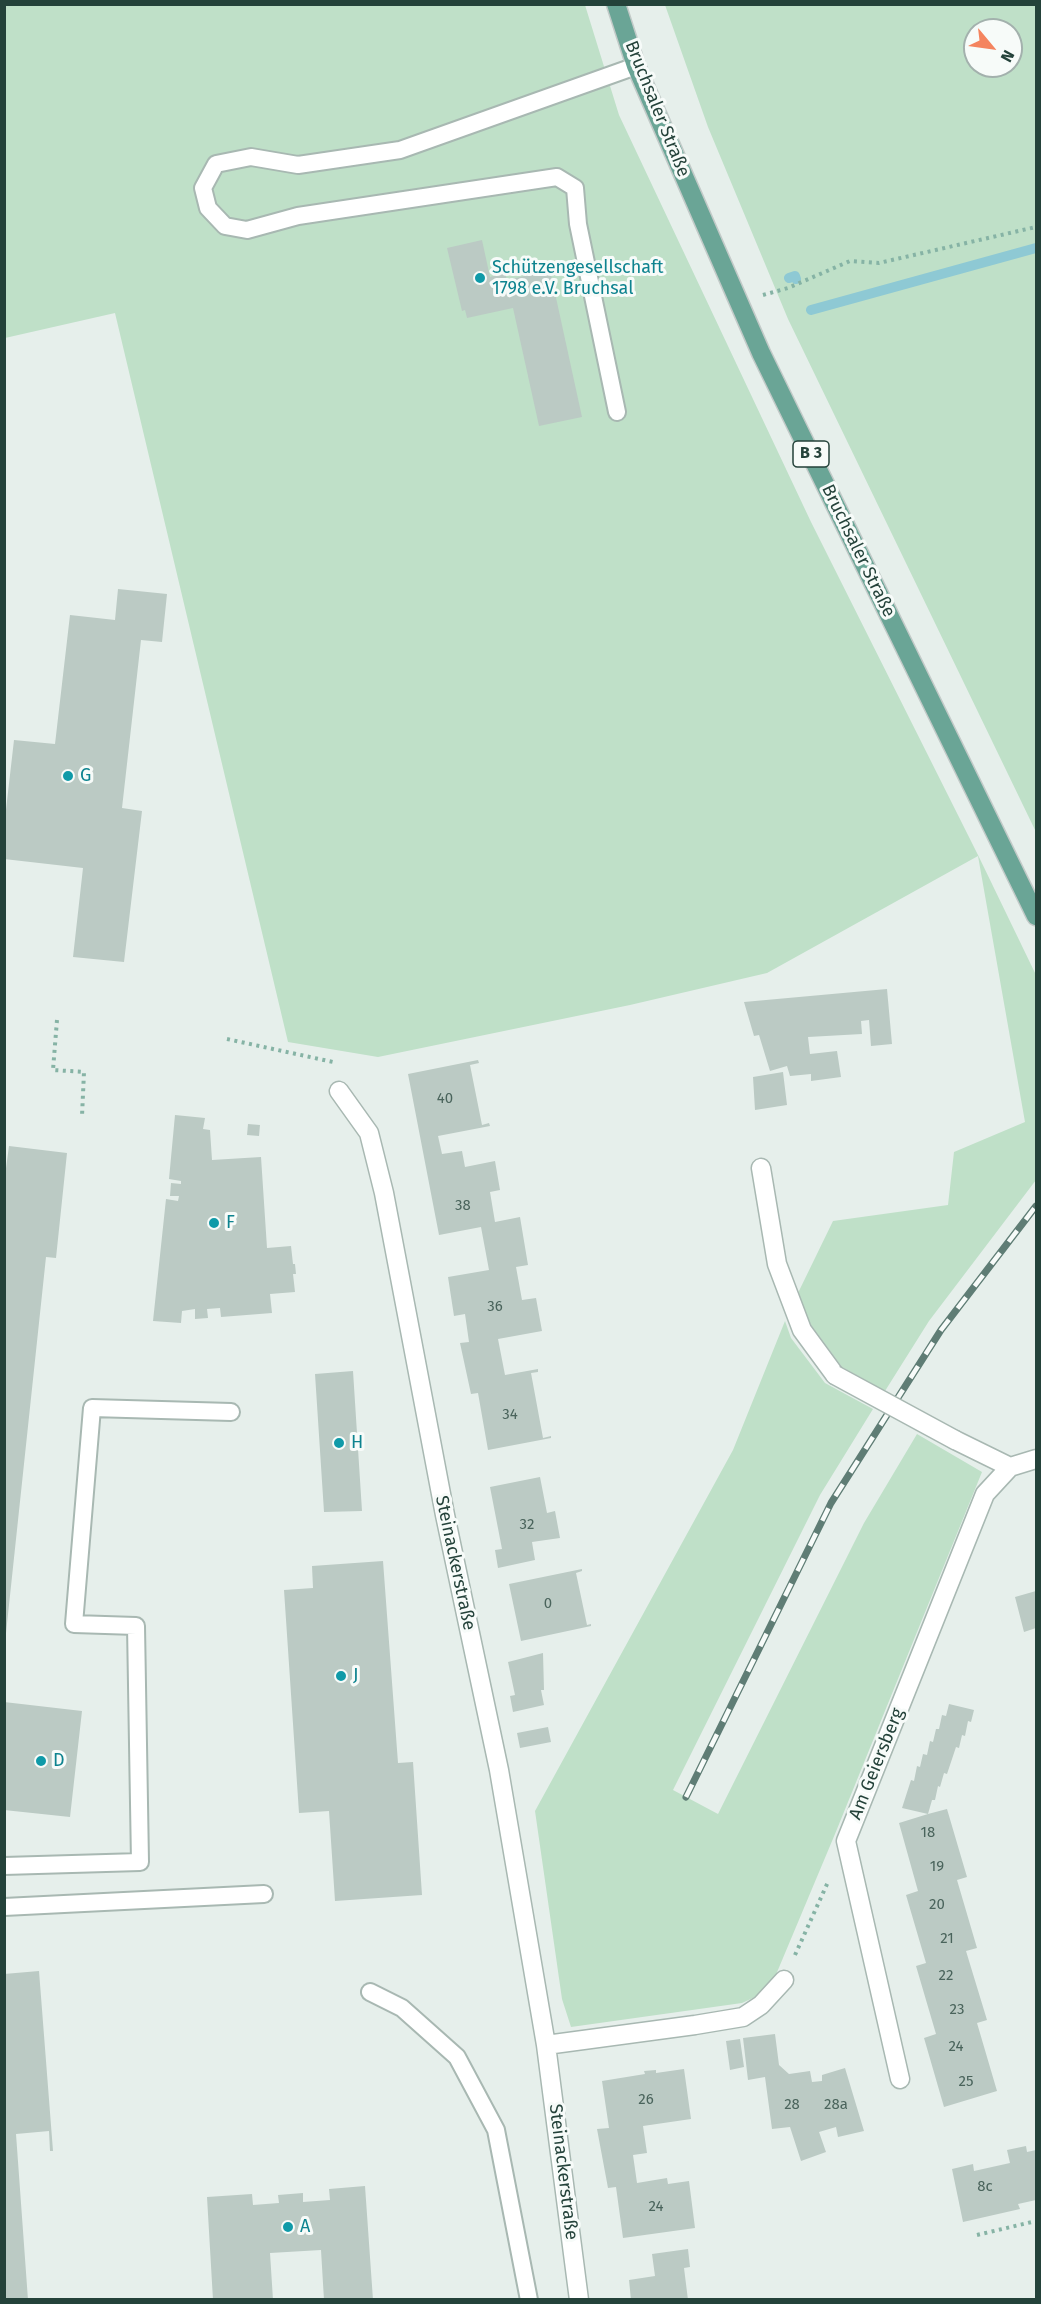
<!DOCTYPE html>
<meta charset="utf-8">
<style>
body{margin:0}
#map{position:relative;width:1041px;height:2304px;overflow:hidden;background:#e6efeb;font-family:"Fira Sans",sans-serif}
canvas{display:block}
.frame{position:absolute;inset:0;border:6px solid #24423a;pointer-events:none}
.north{position:absolute;left:963px;top:18px;width:60px;height:60px;box-sizing:border-box;background:#f7fbf9;border:2px solid #a3b1ad;border-radius:50%;rotate:119deg;font-size:16px;font-weight:700;line-height:24px;text-align:center;color:#24423a}
.north::after{content:'';display:block;margin:auto;width:21px;height:27px;background:#f4845f;clip-path:polygon(50% 0,100% 100%,50% 72%,0 100%)}
</style>
<div id="map">
<canvas width="1041" height="2304"></canvas>
<div class="frame"></div>
<div class="north">N</div>
</div>
<script>
const c = document.querySelector('canvas').getContext('2d');
c.lineJoin = 'round';
function fill(path, color) {
  c.fillStyle = color;
  c.fill(path, 'evenodd');
}
function shape(rows) {
  const path = new Path2D();
  for (const r of rows) {
    path.moveTo(r[0], r[1]);
    for (let i = 2; i < r.length; i += 2) path.lineTo(r[i], r[i + 1]);
  }
  return path;
}
function strokePath(path, color, width, dash) {
  c.strokeStyle = color;
  c.lineWidth = width;
  c.lineCap = dash ? 'butt' : 'round';
  c.setLineDash(dash || []);
  c.stroke(path);
}
function write(font, color, halo, rows, align = 'center') {
  c.font = font + ' "Fira Sans",sans-serif';
  c.lineWidth = 6;
  c.setLineDash([]);
  c.textBaseline = 'middle';
  c.strokeStyle = halo;
  c.fillStyle = color;
  for (const [text, x, y, turn = 0] of rows) {
    c.save();
    c.translate(x, y);
    c.rotate((+turn || 0) * Math.PI / 180);
    c.textAlign = isNaN(turn) ? turn : align;
    if (halo) c.strokeText(text, 0, 0);
    c.fillText(text, 0, 0);
    c.restore();
  }
}
const green = shape([
 [4,5,585,5,619,115,811,522,978,855,1036,975,1036,1180,929,1321,885,1391,842,1367,811,1325,798,1293,833,1221,948,1205,954,1152,1025,1122,978,856,767,973,630,1005,378,1057,288,1042,115,313,5,338],
 [665,5,1036,5,1036,832,788,319,708,127],
 [975,30,1011,30,1011,66,975,66],
 [785,1321,791,1338,825,1383,873,1409,820,1495,673,1790,718,1814,864,1523,917,1434,982,1472,835,1834,775,1977,755,1997,742,2003,571,2027,562,1999,535,1811,733,1450]
]);
const stream = shape([
 [789,278,795,276,796,279],
 [811,310,1036,248]
]);
const building = shape([
 [482,240,490,277,505,273,507,280,550,270,582,417,539,426,513,308,467,318,465,310,462,311,447,248],
 [118,589,167,594,162,642,141,640,122,808,142,811,124,962,73,957,83,868,4,859,4,827,14,740,55,744,70,615,115,620],
 [887,989,892,1044,871,1046,869,1020,861,1021,862,1034,808,1037,810,1054,837,1051,841,1077,811,1081,811,1074,790,1076,787,1066,770,1071,759,1035,754,1036,744,1002],
 [478,1060,479,1063,470,1065,482,1125,489,1123,490,1126,438,1136,442,1154,462,1151,465,1167,495,1161,500,1190,490,1192,495,1222,520,1217,528,1265,516,1267,522,1300,536,1298,542,1331,498,1339,505,1375,538,1369,538,1372,531,1373,543,1438,551,1436,551,1438,488,1450,478,1393,471,1394,460,1343,469,1342,465,1314,454,1316,448,1277,489,1270,481,1227,439,1235,408,1074],
 [783,1072,787,1105,755,1110,753,1077],
 [175,1115,205,1118,203,1129,210,1130,212,1160,261,1157,267,1248,291,1246,293,1264,295,1264,296,1274,293,1274,295,1292,270,1294,272,1313,221,1317,220,1308,207,1309,208,1318,195,1319,195,1309,182,1311,181,1323,153,1321,166,1199,178,1201,179,1196,170,1196,171,1183,181,1184,181,1181,169,1179],
 [248,1124,260,1125,259,1136,247,1135],
 [9,1146,67,1153,56,1258,46,1257,6,1633,4,1183],
 [353,1371,362,1511,324,1512,315,1374],
 [540,1477,547,1513,555,1511,560,1538,532,1542,535,1560,498,1568,495,1550,502,1549,490,1487],
 [383,1561,398,1763,413,1762,422,1895,335,1901,329,1811,299,1813,284,1590,313,1588,312,1566],
 [582,1569,582,1571,576,1573,587,1625,591,1624,591,1626,521,1641,509,1584],
 [1036,1591,1036,1628,1024,1632,1015,1597],
 [543,1653,544,1690,541,1690,544,1705,513,1712,510,1696,515,1695,508,1662],
 [4,1702,82,1711,70,1817,4,1810],
 [949,1704,974,1710,971,1722,968,1721,965,1736,962,1735,959,1748,956,1747,947,1774,944,1773,940,1787,938,1786,935,1800,932,1800,928,1814,947,1809,967,1877,957,1880,977,1948,966,1951,987,2020,977,2023,997,2091,944,2107,924,2038,936,2034,916,1966,926,1963,906,1895,918,1891,899,1823,928,1814,902,1808,911,1780,914,1781,917,1766,920,1767,923,1754,927,1755,930,1741,933,1742,936,1729,939,1729,942,1715,946,1716],
 [548,1727,551,1742,520,1748,517,1733],
 [39,1971,53,2151,50,2151,49,2131,16,2134,28,2300,4,2300,4,1974],
 [775,2034,779,2065,789,2074,810,2071,812,2082,822,2081,822,2075,845,2068,864,2131,838,2137,836,2127,819,2132,826,2152,801,2161,790,2127,772,2129,765,2077,748,2080,743,2038],
 [740,2039,744,2067,730,2070,726,2041],
 [684,2069,691,2119,643,2126,647,2153,633,2155,637,2183,667,2178,668,2184,689,2181,695,2228,623,2238,616,2187,608,2188,597,2129,609,2128,602,2081,645,2074,644,2071,656,2070,656,2073],
 [1026,2146,1027,2152,1036,2150,1036,2200,1018,2204,1020,2209,963,2222,952,2169,973,2164,974,2171,1010,2163,1007,2150],
 [365,2186,373,2300,324,2300,321,2250,270,2253,273,2300,213,2300,207,2197,252,2194,253,2205,279,2203,278,2195,303,2193,303,2202,330,2200,329,2189],
 [688,2249,690,2267,684,2268,688,2300,631,2300,629,2280,655,2276,652,2254]
]);
const path = shape([
 [763,295,788,288,850,261,879,263,1036,227],
 [57,1020,53,1070,84,1072,82,1116],
 [227,1039,333,1062,334,1066],
 [795,1955,828,1882],
 [977,2235,1036,2221]
]);
const service = shape([
 [617,412,578,224,575,188,557,177,298,216,247,230,225,226,208,208,203,188,216,164,251,157,298,165,400,150,636,66],
 [4,1866,140,1862,136,1626,74,1624,92,1408,231,1412],
 [4,1907,264,1894],
 [370,1992,402,2008,457,2057,496,2130,529,2300]
]);
const minor = shape([
 [339,1091,369,1133,384,1193,445,1515,499,1770,546,2045,579,2300],
 [761,1168,777,1264,802,1330,835,1375],
 [955,1440,1010,1467],
 [546,2045,695,2025,743,2017,761,2005,784,1980],
 [900,2079,846,1841,985,1494,1010,1467,1036,1459]
]);
const primary = shape([
 [616,4,636,66,761,353,1036,916]
]);
const rail = shape([
 [686,1797,831,1503,941,1330,1036,1206]
]);
const minorBridge = shape([
 [835,1375,955,1440]
]);
const markers = [
 [480,278,6,"#0f9aa8"],
 [68,776,6,"#0f9aa8"],
 [214,1223,6,"#0f9aa8"],
 [339,1443,6,"#0f9aa8"],
 [341,1676,6,"#0f9aa8"],
 [41,1761,6,"#0f9aa8"],
 [288,2227,6,"#0f9aa8"]
];
const numberNames = [
 ["40",445,1099],
 ["38",463,1206],
 ["36",495,1307],
 ["34",510,1415],
 ["32",527,1525],
 ["0",548,1604],
 ["18",928,1833],
 ["19",937,1867],
 ["20",937,1905],
 ["21",947,1939],
 ["22",946,1976],
 ["23",957,2010],
 ["24",956,2047],
 ["25",966,2082],
 ["26",646,2100],
 ["28",792,2105],
 ["28a",836,2105],
 ["8c",985,2187],
 ["24",656,2207]
];
const shields = [
 [811,454,36]
];
const shieldNames = [
 ["B 3",811,454]
];
const streetNames = [
 ["Bruchsaler Straße",657,109,68],
 ["Bruchsaler Straße",858,551,64],
 ["Steinackerstraße",455,1563,78],
 ["Am Geiersberg",877,1764,-68],
 ["Steinackerstraße",563,2172,83]
];
const cultureNames = [
 ["Schützengesellschaft",492,268],
 ["1798 e.V. Bruchsal",492,289],
 ["G",80,776],
 ["F",226,1223],
 ["H",351,1443],
 ["J",353,1676],
 ["D",53,1761],
 ["A",300,2227]
];
fill(green, '#bfe0c8');
strokePath(stream, '#8ec9d4', 10);
fill(building, '#bbcac4');
strokePath(service, '#a8b8b2', 20);
strokePath(minor, '#a8b8b2', 21);
strokePath(primary, '#c2cac8', 21);
strokePath(path, '#86b3a5', 4, [3, 4.5]);
strokePath(service, '#fff', 16);
strokePath(minor, '#fff', 18);
strokePath(primary, '#6aa596', 18);
strokePath(rail, '#5f7d75', 7);
strokePath(rail, '#f7fbf9', 4.5, [14]);
strokePath(minorBridge, '#a8b8b2', 21, []);
strokePath(minorBridge, '#fff', 18);
for (const [x, y, r, color] of markers) {
  const dot = new Path2D();
  dot.arc(x, y, r, 0, 2 * Math.PI);
  c.fillStyle = color;
  c.fill(dot);
  strokePath(dot, '#f7fbf9', 2);
}
write('15px', '#4a645c', null, numberNames);
for (const [x, y, w] of shields) {
  const box = new Path2D();
  box.roundRect(x - w / 2, y - 13, w, 26, 4.5);
  c.fillStyle = '#f7fbf9';
  c.fill(box);
  strokePath(box, '#24423a', 1.5);
}
write('bold 16px', '#24423a', null, shieldNames);
write('18px', '#24423a', '#f7fbf9', streetNames);
write('18px', '#0d838f', '#f7fbf9', cultureNames, 'left');
</script>
